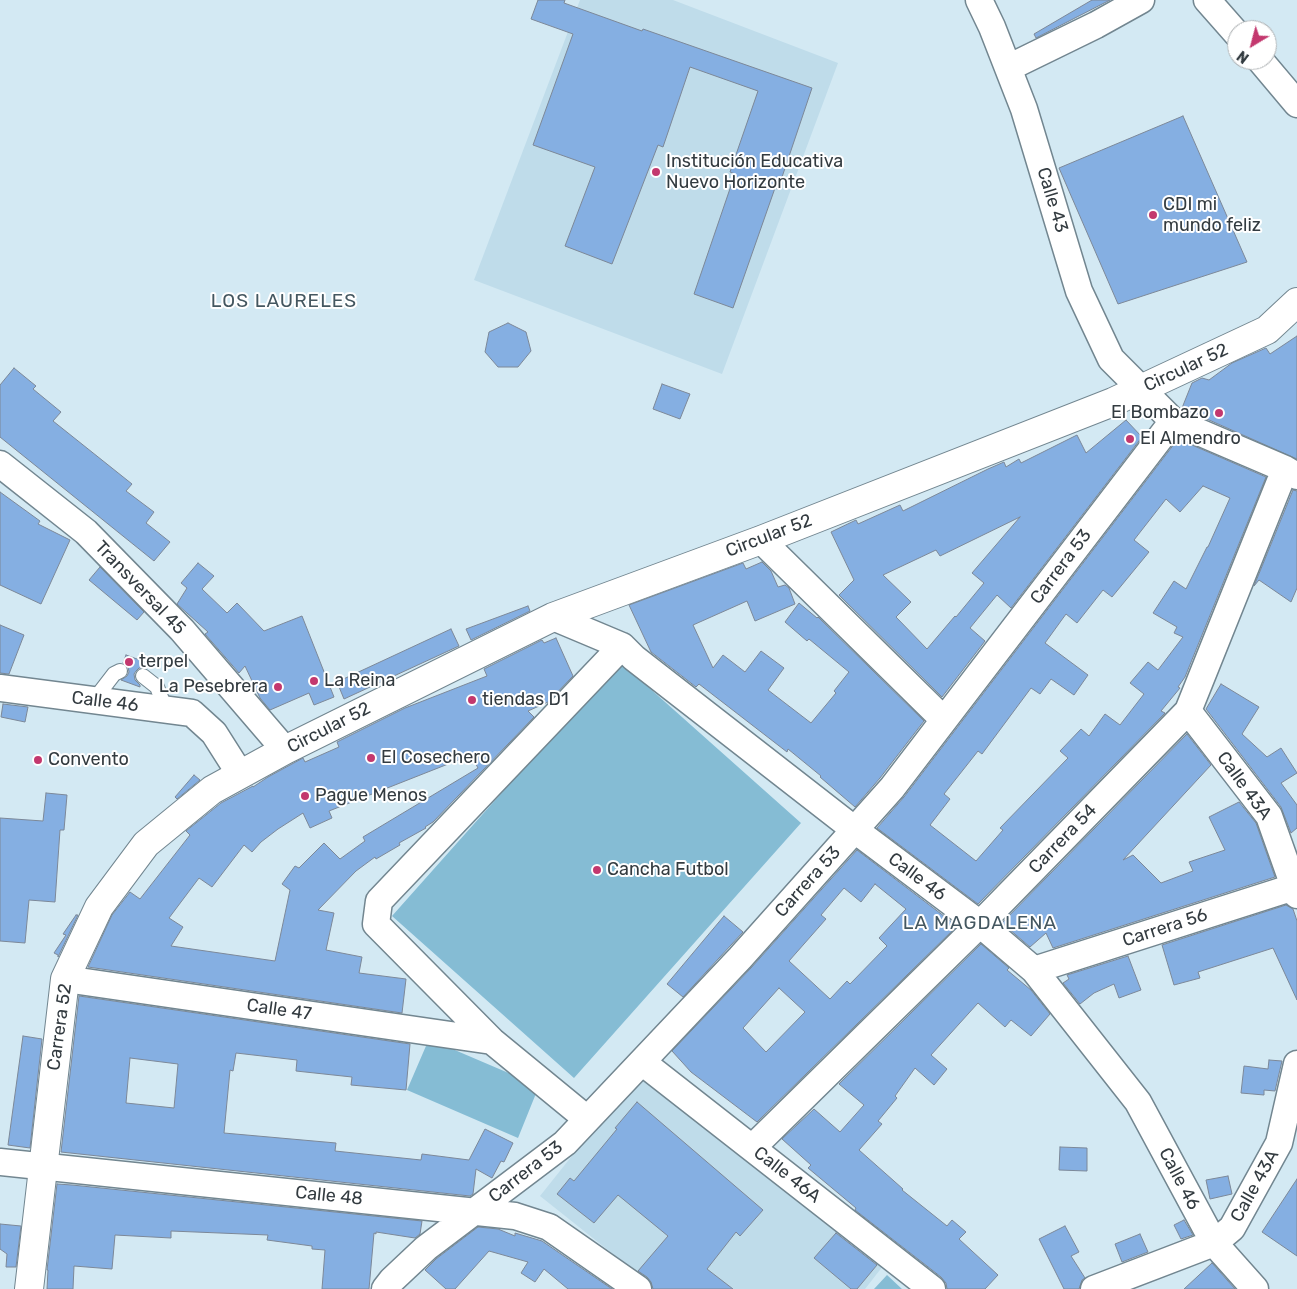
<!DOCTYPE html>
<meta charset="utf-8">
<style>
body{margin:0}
#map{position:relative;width:1297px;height:1289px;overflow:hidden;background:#d3e9f3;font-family:Rubik,sans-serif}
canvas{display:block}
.north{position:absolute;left:1227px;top:20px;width:50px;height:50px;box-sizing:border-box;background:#fff;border:1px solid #adb1b3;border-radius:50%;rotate:217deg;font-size:14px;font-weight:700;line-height:20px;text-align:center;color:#333b40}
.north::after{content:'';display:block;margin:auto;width:18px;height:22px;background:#c3386e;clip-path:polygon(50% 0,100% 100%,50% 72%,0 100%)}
</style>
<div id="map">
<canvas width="1297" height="1289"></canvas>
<div class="north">N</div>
</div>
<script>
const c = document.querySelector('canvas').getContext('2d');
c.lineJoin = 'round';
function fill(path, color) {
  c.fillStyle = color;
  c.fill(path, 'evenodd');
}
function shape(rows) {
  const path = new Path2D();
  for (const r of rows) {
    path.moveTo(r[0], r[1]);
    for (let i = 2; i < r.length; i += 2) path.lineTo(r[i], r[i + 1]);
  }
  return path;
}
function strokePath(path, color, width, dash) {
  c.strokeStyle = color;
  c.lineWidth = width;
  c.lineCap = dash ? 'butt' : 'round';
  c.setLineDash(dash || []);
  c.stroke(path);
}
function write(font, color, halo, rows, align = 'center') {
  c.font = font + ' Rubik,sans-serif';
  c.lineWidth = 4;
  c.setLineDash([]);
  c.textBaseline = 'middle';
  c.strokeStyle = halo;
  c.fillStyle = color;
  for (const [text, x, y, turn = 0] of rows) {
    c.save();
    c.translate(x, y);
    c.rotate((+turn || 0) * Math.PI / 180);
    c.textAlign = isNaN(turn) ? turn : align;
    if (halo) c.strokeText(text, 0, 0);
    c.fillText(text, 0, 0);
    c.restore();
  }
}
const built = shape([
 [580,0,673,0,838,63,722,374,474,280],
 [638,1073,883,1266,865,1289,657,1289,540,1196]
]);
const green = shape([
 [619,661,801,823,574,1078,392,916],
 [429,1039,539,1086,518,1138,407,1090],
 [887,1275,902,1289,874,1289]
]);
const building = shape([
 [538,0,565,0,564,3,642,31,643,29,812,88,778,189,775,188,733,308,694,294,735,174,730,172,758,91,690,67,663,147,658,145,612,264,565,246,595,167,533,145,573,34,531,19,538,0],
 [1092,0,1110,0,1036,38,1034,34,1092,0],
 [1183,116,1247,262,1118,304,1059,168,1183,116],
 [508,323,526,332,531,351,518,367,498,367,485,352,489,332,508,323],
 [1297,336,1297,459,1182,408,1192,383,1202,378,1209,380,1232,363,1266,348,1270,354,1297,336],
 [14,368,36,386,33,389,61,412,53,421,132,484,126,491,154,512,146,523,170,542,154,561,0,437,0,385,14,368],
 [662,384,690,394,680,419,653,409,662,384],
 [1126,420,1142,437,1011,608,997,595,970,628,985,641,942,697,839,595,854,580,831,532,856,520,858,524,900,505,903,511,988,469,1004,462,1006,467,1019,459,1021,463,1077,435,1086,453,1126,420],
 [1020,517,972,573,984,583,956,617,955,616,927,649,896,617,911,602,883,575,936,550,940,556,1020,517],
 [1178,439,1266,477,1185,677,1178,687,1180,688,1161,711,1165,713,978,904,877,828,904,797,1178,439],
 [1203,486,1230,498,1208,547,1207,547,1186,589,1174,581,1153,613,1177,627,1174,633,1183,637,1158,670,1148,662,1130,683,1144,694,1120,725,1105,714,1089,736,1081,729,1060,751,1068,758,1000,828,1003,830,976,861,930,825,950,799,944,794,978,751,982,754,1031,688,1040,694,1051,679,1074,695,1088,675,1045,643,1066,614,1077,623,1103,590,1112,597,1149,552,1134,540,1166,499,1180,512,1203,486],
 [1293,490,1297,491,1297,588,1291,602,1259,580,1254,586,1293,490],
 [0,492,40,521,38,524,70,540,41,604,0,585,0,492],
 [762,562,771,571,778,587,785,585,789,588,795,604,755,621,747,601,693,625,713,668,723,655,745,672,761,651,784,668,768,690,811,723,836,693,834,691,849,672,809,639,807,641,785,622,799,603,817,618,818,617,924,721,880,778,855,807,820,777,821,776,788,749,787,752,699,684,696,687,651,652,629,605,743,563,746,569,762,562],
 [198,563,214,576,202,589,227,613,237,603,264,631,302,616,334,697,314,705,309,693,270,710,260,698,245,666,239,673,205,634,208,632,177,604,187,588,181,583,198,563],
 [100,567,144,612,137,620,89,580,100,567],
 [528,606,530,611,471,640,466,629,528,606],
 [0,625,24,635,9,674,0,673,0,625],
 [451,629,459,646,344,699,337,682,451,629],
 [556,638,573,676,548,702,528,711,534,717,433,822,425,827,426,828,399,843,400,845,376,859,375,857,356,871,318,910,334,913,326,950,362,957,359,973,406,979,402,1013,88,967,112,915,130,892,140,899,190,835,186,831,221,803,253,786,253,787,268,777,303,758,305,762,339,747,337,742,405,708,487,676,484,669,542,640,544,643,556,638],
 [471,755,478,768,363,837,365,841,340,859,324,843,299,868,295,866,282,884,290,890,275,961,171,946,183,927,169,918,199,878,212,887,244,845,252,852,261,842,278,829,303,813,310,828,332,818,329,811,471,755],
 [126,655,148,663,146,668,139,668,136,671,134,674,135,680,140,685,140,687,121,680,127,676,129,672,128,667,123,663,126,655],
 [1221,684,1259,707,1242,734,1267,757,1281,748,1297,773,1281,783,1297,805,1297,828,1291,833,1281,807,1206,709,1221,684],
 [3,704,28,707,25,722,1,717,3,704],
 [1187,734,1211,765,1123,860,1133,855,1161,883,1193,871,1189,862,1225,850,1209,817,1239,802,1256,823,1275,877,1053,948,1046,933,1030,947,1002,923,1187,734],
 [194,775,200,780,177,799,175,797,194,775],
 [46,793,67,795,64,830,60,830,55,902,29,900,25,943,0,941,0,818,43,821,46,793],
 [857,850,957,926,757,1122,691,1072,672,1051,751,968,857,850],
 [875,884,906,909,879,938,887,946,850,984,847,981,830,999,789,961,826,919,821,915,844,888,861,902,875,884],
 [779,988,805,1012,766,1052,743,1028,779,988],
 [1286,905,1293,909,1297,921,1297,1000,1273,948,1198,972,1200,978,1174,985,1162,945,1286,905],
 [76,915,78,915,58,957,58,955,54,953,66,935,63,934,76,915],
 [724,916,743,932,683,997,667,984,724,916],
 [981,944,1009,968,1007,970,1031,990,1050,1014,1031,1036,1011,1020,1005,1027,978,1003,931,1055,947,1069,934,1085,915,1068,895,1096,897,1098,878,1121,882,1124,859,1150,903,1189,902,1190,947,1226,952,1220,966,1232,959,1239,998,1275,985,1289,947,1289,946,1283,941,1277,855,1210,856,1208,808,1168,811,1165,782,1139,814,1109,840,1132,864,1105,839,1084,981,944],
 [1128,956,1141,990,1119,998,1114,984,1094,993,1080,1004,1063,983,1069,979,1067,975,1128,956],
 [79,996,410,1044,406,1090,351,1085,352,1077,296,1071,297,1060,236,1053,233,1071,230,1070,224,1133,336,1143,335,1151,421,1160,422,1154,469,1160,485,1129,513,1143,504,1162,501,1161,492,1178,476,1169,473,1194,470,1196,61,1152,79,996],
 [130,1058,178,1064,174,1108,126,1103,130,1058],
 [23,1036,42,1039,30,1148,8,1145,23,1036],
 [1269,1060,1282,1061,1275,1091,1264,1090,1264,1095,1241,1093,1244,1066,1268,1069,1269,1060],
 [637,1102,763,1210,740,1236,736,1232,707,1269,733,1289,653,1289,651,1282,647,1277,638,1271,668,1236,618,1195,594,1223,557,1194,570,1178,574,1181,617,1129,615,1128,637,1102],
 [1060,1147,1087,1148,1087,1171,1059,1170,1060,1147],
 [1228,1176,1232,1194,1210,1199,1206,1180,1228,1176],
 [1297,1179,1297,1256,1262,1232,1297,1179],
 [57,1184,72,1185,422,1221,420,1234,415,1238,376,1232,376,1234,374,1233,369,1289,322,1289,325,1250,312,1249,312,1246,267,1240,268,1235,171,1231,171,1238,115,1235,112,1269,74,1266,73,1289,47,1289,48,1270,47,1270,57,1184],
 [1184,1220,1193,1235,1181,1239,1174,1225,1184,1220],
 [0,1224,21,1226,16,1267,6,1267,7,1254,0,1249,0,1224],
 [1065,1226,1079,1252,1071,1256,1085,1278,1082,1280,1079,1289,1064,1289,1039,1239,1065,1226],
 [478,1227,498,1229,515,1236,515,1233,542,1241,612,1289,568,1289,544,1269,535,1282,521,1273,528,1262,489,1251,455,1289,446,1289,425,1270,436,1259,478,1227],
 [836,1233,877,1265,857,1289,851,1289,814,1258,836,1233],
 [1140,1234,1148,1252,1122,1262,1115,1244,1140,1234],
 [1212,1263,1235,1289,1184,1289,1212,1263]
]);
const lane = shape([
 [143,676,157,687,166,710],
 [94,700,114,674,120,671]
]);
const street = shape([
 [979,0,992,27,1024,109,1079,291,1111,359,1173,421,1285,469,1297,476],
 [1207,0,1237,34],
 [1260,60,1297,104],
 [1008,68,1096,25,1141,0],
 [0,464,86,532,182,630,285,750],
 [761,540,944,720],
 [553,617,622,646,634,658,855,830,980,924,1034,970,1138,1102,1214,1243,1255,1289],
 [0,688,192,713,214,733,240,774],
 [1188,711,1269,816,1297,895],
 [1034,970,1297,886],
 [65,979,492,1041],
 [642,1062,932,1289],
 [587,1119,492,1041,376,924,379,901,622,646],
 [752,1148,980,924,1188,711,1285,469],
 [0,1162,515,1216,549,1227,638,1289],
 [385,1289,392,1280,426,1248,565,1143,740,958,892,788,1173,421],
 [1094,1289,1214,1243,1232,1228,1279,1143,1297,1064]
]);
const secondary = shape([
 [29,1289,65,979,99,907,146,844,212,790,285,750,553,617,761,540,1113,402,1267,330,1297,302]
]);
const markers = [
 [656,172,5,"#c3386e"],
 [1153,215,5,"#c3386e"],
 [1219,413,5,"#c3386e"],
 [1130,439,5,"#c3386e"],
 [129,662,5,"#c3386e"],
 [314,681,5,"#c3386e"],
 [278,687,5,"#c3386e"],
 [472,700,5,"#c3386e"],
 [371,758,5,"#c3386e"],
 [38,760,5,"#c3386e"],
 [305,796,5,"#c3386e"],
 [597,870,5,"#c3386e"]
];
const poiNames = [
 ["Institución Educativa",666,162],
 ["Nuevo Horizonte",666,183],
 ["CDI mi",1163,205],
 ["mundo feliz",1163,226],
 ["El Bombazo",1209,413,"right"],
 ["El Almendro",1140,439],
 ["terpel",139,662],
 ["La Reina",324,681],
 ["La Pesebrera",268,687,"right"],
 ["tiendas D1",482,700],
 ["El Cosechero",381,758],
 ["Convento",48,760],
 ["Pague Menos",315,796],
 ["Cancha Futbol",607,870]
];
const streetNames = [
 ["Calle 43",1052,200,73],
 ["Circular 52",1186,368,-25],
 ["Circular 52",769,536,-21],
 ["Carrera 53",1061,567,-53],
 ["Transversal 45",140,588,46],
 ["Calle 46",105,702,7],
 ["Circular 52",329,728,-27],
 ["Calle 43A",1244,786,54],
 ["Carrera 54",1063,839,-46],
 ["Calle 46",917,877,37],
 ["Carrera 53",808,882,-48],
 ["Carrera 56",1165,928,-18],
 ["Calle 47",279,1010,8],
 ["Carrera 52",60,1027,-82],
 ["Carrera 53",526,1172,-38],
 ["Calle 46A",787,1175,38],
 ["Calle 46",1179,1179,62],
 ["Calle 43A",1255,1186,-61],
 ["Calle 48",329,1196,6]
];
const neighbourhoodNames = [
 ["LOS LAURELES",284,302],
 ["LA MAGDALENA",980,924]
];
fill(built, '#bfdcea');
fill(green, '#85bcd4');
fill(building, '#85afe2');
strokePath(building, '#7c8898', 1);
strokePath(lane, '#728690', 16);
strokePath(street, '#728690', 29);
strokePath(secondary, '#728690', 30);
strokePath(lane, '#fff', 14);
strokePath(street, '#fff', 26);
strokePath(secondary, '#fff', 28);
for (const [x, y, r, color] of markers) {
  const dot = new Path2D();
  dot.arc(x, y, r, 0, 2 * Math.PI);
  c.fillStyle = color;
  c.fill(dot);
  strokePath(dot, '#fff', 2);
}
write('18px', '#333b40', '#fff', poiNames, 'left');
write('18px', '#333b40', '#fff', streetNames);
c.letterSpacing = '1px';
write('19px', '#445760', '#fff', neighbourhoodNames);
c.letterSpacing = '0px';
</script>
